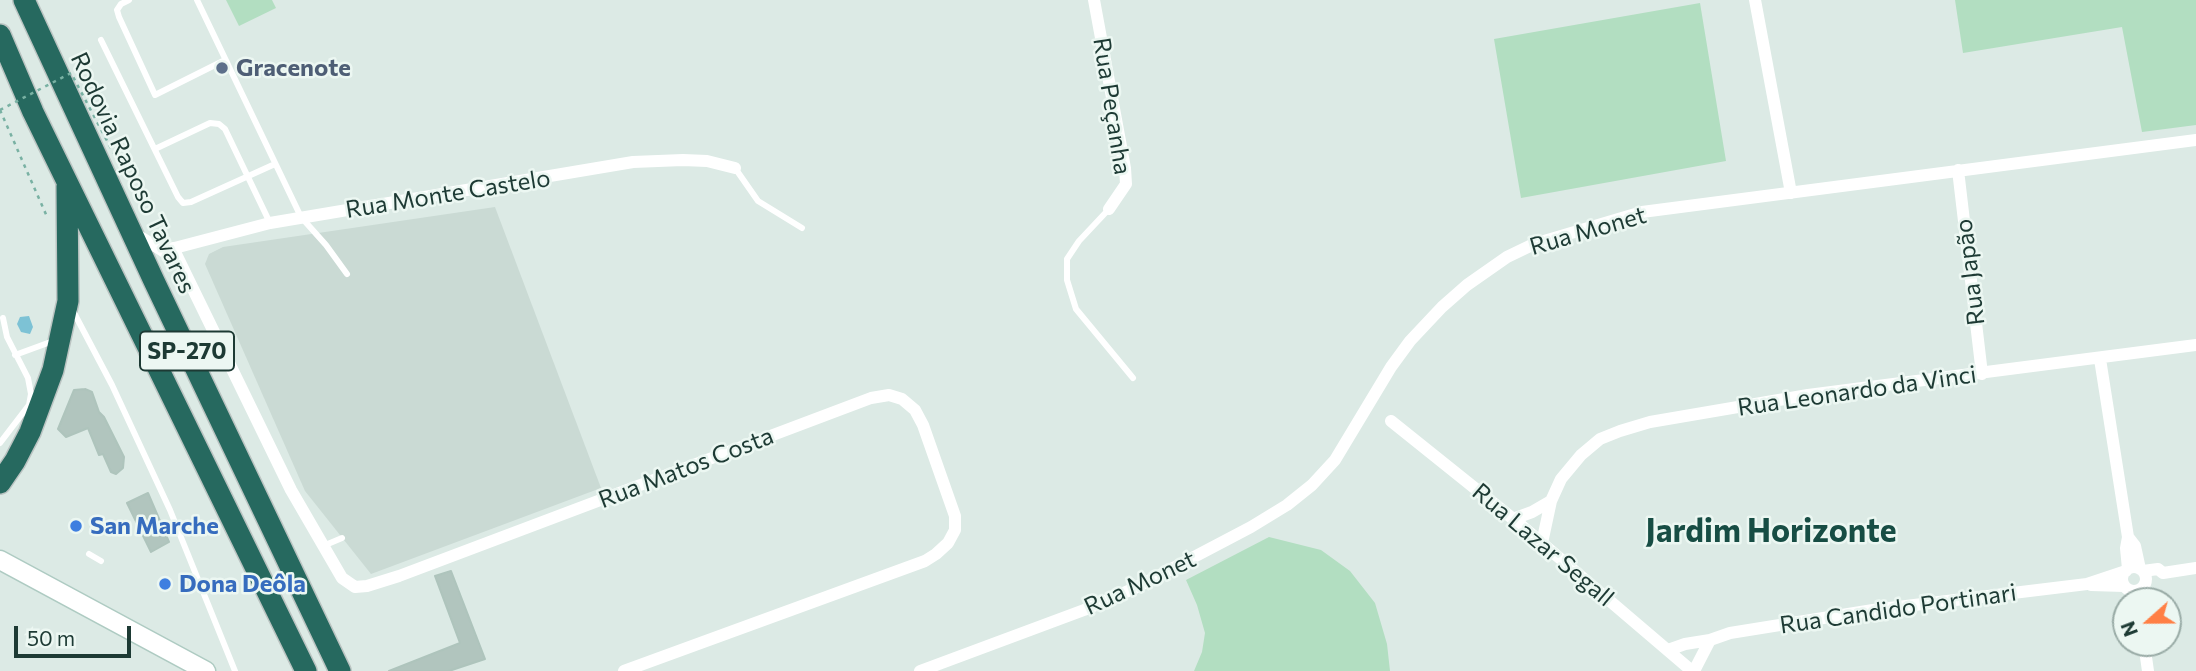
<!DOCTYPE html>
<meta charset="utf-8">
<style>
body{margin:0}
#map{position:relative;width:2196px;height:671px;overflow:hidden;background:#dceae5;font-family:Commissioner,sans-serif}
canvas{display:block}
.north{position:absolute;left:2112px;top:587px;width:70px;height:70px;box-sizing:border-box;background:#ecf7f2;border:2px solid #99aba6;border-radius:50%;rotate:249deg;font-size:19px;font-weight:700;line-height:28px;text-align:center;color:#1d3a34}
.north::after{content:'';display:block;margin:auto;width:24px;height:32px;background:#ff7f45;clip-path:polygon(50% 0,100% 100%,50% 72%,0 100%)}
.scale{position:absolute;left:14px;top:626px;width:117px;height:32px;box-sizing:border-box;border:4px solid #1d3a34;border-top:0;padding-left:9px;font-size:21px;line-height:24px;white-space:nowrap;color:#1d3a34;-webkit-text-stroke:5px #ecf7f2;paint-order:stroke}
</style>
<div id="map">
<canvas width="2196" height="671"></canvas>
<div class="north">N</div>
<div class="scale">50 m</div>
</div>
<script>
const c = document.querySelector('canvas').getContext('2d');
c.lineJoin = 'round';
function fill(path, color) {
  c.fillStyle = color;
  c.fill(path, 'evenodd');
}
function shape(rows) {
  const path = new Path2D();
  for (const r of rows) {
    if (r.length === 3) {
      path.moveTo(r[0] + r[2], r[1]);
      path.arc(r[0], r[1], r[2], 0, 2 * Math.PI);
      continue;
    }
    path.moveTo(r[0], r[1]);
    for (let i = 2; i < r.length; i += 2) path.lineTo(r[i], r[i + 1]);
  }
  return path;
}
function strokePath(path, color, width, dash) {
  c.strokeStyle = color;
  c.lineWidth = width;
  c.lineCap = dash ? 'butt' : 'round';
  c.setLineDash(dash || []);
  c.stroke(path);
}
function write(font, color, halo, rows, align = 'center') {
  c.font = font + ' Commissioner,sans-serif';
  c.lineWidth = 5;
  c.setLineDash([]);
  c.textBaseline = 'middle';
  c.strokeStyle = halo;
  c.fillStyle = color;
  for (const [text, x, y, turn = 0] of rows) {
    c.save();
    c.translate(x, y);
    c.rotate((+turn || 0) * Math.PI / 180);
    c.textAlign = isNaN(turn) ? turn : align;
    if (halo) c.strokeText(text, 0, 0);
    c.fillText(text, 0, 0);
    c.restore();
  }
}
const built = shape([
 [495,207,601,488,371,574,305,491,205,264,209,254,223,247]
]);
const green = shape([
 [226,0,272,0,276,8,239,26],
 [1955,0,2196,0,2196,125,2142,132,2122,27,1963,53],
 [1700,3,1726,161,1521,198,1494,39],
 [1269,537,1321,550,1350,571,1375,603,1387,644,1390,671,1194,671,1202,652,1205,633,1197,605,1186,580]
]);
const water = shape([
 [29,316,33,327,30,334,21,332,17,324,20,317]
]);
const building = shape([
 [85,389,92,392,99,412,104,417,124,457,123,468,116,474,111,472,103,454,99,455,88,428,66,437,58,429,74,390,85,389],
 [148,493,169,542,151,552,127,503,148,493],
 [451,571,485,659,449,671,389,671,460,643,435,576,451,571]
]);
const path = shape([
 [0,110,48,219]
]);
const service = shape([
 [129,0,121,4,117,10,119,17,155,95,225,60],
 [197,0,301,217,326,245,347,274],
 [101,40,178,197,183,203,191,202,275,164],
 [155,149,210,123,219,124,225,129,270,223],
 [735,168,758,201,802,228],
 [1109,209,1079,241,1067,259,1067,280,1076,309,1133,378],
 [72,309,112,385,170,510,235,671],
 [15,355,56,340],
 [0,443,29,405,31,394,28,378,7,337,3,318],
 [323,546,342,538],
 [89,554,101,561]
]);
const minor = shape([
 [1094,0,1125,168,1126,184,1109,209],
 [1755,0,1791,193],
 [1958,170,1982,374],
 [134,233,163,251],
 [173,248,291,490,342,578,355,587,367,586,399,576,871,398,889,395,902,399,915,410,923,425,955,516,955,530,948,543,936,554,925,561,624,671],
 [163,251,270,223,633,162,683,160,707,161,735,168],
 [2100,359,2128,537,2126,548,2128,569],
 [1391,421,1522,526,1692,671],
 [1513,519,1532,512,1551,501],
 [2128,537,2135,546,2140,569],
 [1542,543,1551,501,1561,479,1581,455,1600,439,1620,431,1650,422,1808,395,2196,345],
 [2134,579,12],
 [2143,571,2158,569,2163,573,2196,568],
 [2091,585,2124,586],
 [2144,643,2148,671],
 [1668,650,1685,644,1710,640,1730,633,1873,610,2087,584,2126,571],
 [920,671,1084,610,1135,588,1251,527,1287,505,1312,485,1335,460,1391,367,1410,341,1442,307,1467,285,1507,257,1534,244,1642,212,2196,140],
 [1694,671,1710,640]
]);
const secondary = shape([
 [0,560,206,671]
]);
const motorway = shape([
 [24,0,154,281,340,671],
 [0,35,33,112,306,671],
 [0,483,15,461,30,432,53,370,68,301,67,186]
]);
const pathBridge = shape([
 [0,110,71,73,129,182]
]);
const markers = [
 [222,68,7,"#5c6f8a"],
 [76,526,7,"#3f7fe0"],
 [165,584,7,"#3f7fe0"]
];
const shields = [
 [187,351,94]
];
const shieldNames = [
 ["SP-270",187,351]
];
const serviceNames = [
 ["Gracenote",236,68]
];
const streetNames = [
 ["Rua Peçanha",1112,106,81],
 ["Rodovia Raposo Tavares",133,173,65],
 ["Rua Monte Castelo",448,194,-9],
 ["Rua Monet",1588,231,-16],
 ["Rua Japão",1970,272,-97],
 ["Rua Leonardo da Vinci",1857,391,-8],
 ["Rua Matos Costa",686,468,-21],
 ["Rua Lazar Segall",1543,545,40],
 ["Rua Monet",1140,583,-25],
 ["Rua Candido Portinari",1898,609,-8]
];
const shopNames = [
 ["San Marche",90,526],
 ["Dona Deôla",179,584]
];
const districtNames = [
 ["Jardim Horizonte",1771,531]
];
fill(built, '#cadad4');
fill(green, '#b2dec1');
fill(water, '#7dc2d5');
fill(building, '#b1c5be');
strokePath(building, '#aec4bc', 2);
strokePath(secondary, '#aecbc2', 21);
strokePath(motorway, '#bbc4c2', 24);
strokePath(path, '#79b1a3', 2.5, [3.5, 5]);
strokePath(service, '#fff', 6);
strokePath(minor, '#fff', 12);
strokePath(secondary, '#fff', 18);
strokePath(motorway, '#26695f', 21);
strokePath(pathBridge, '#79b1a3', 2.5, [3.5, 5]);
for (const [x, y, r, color] of markers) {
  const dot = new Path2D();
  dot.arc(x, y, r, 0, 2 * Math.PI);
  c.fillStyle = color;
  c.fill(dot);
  strokePath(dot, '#ecf7f2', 2.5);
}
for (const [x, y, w] of shields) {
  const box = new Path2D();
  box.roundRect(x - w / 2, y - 19.5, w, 39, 5);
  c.fillStyle = '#ecf7f2';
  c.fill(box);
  strokePath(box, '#1d3a34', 2);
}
write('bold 23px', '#1d3a34', null, shieldNames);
write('bold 24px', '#4e5e75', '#ecf7f2', serviceNames, 'left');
write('24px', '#1d3a34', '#ecf7f2', streetNames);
write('bold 24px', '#366cbe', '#ecf7f2', shopNames, 'left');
write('bold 32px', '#174d44', '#ecf7f2', districtNames);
</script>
